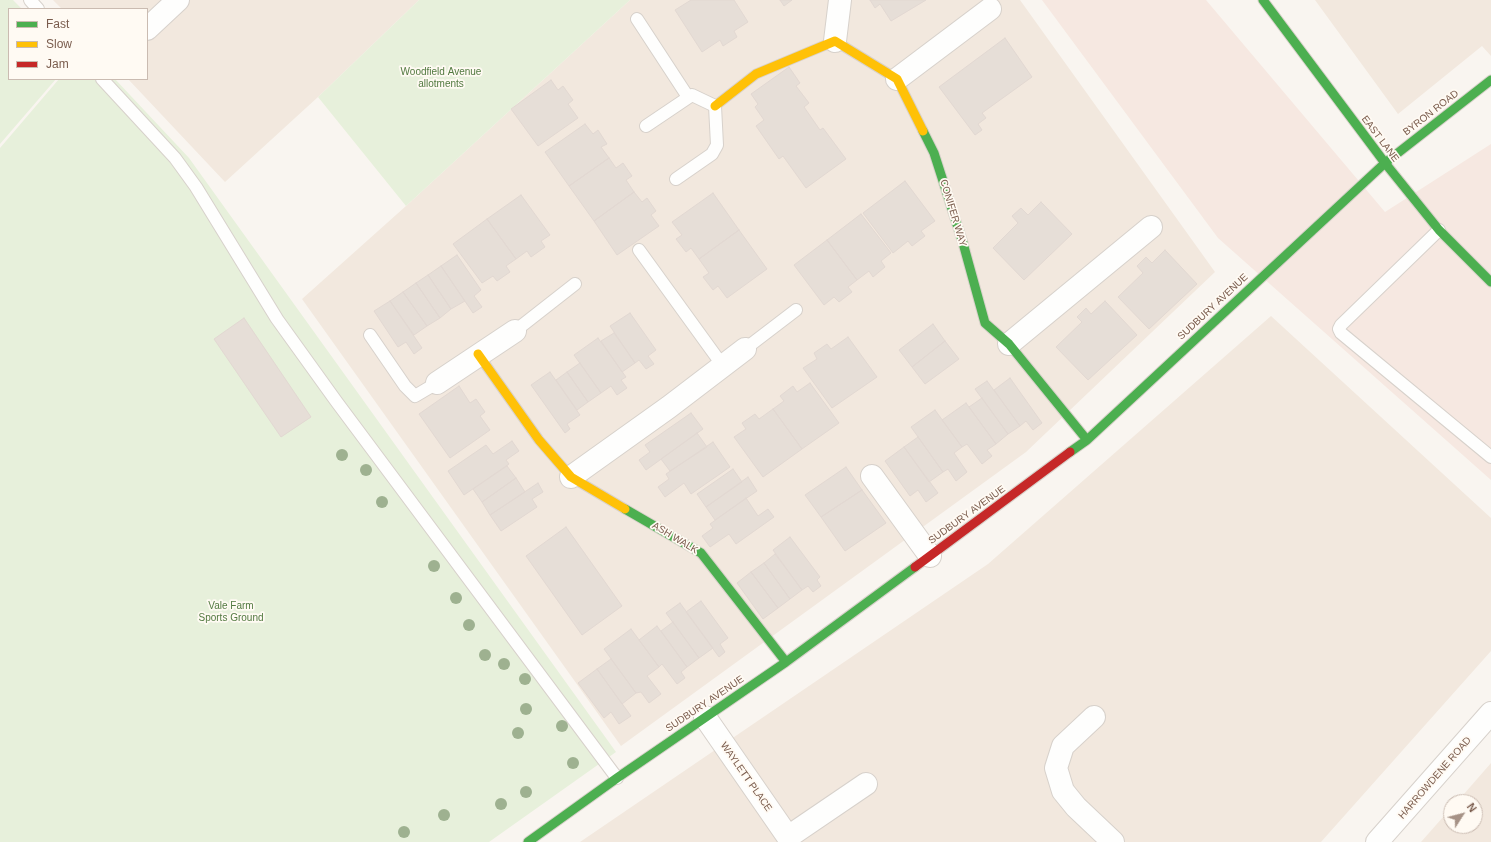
<!DOCTYPE html>
<style>
body{margin:0}
#map{position:relative;width:1491px;height:842px;overflow:hidden;background:#f9f5f0;font-family:Helvetica,sans-serif}
canvas{display:block}
.legend{position:absolute;left:8px;top:8px;width:140px;height:72px;box-sizing:border-box;background:#fffaf3;border:1px solid #cabbb1;margin:0;padding:5px 7px;list-style:none;font-size:12px;color:#7a5c4d}
.legend li{display:flex;align-items:center;gap:8px;height:20px}
.legend b{width:20px;border:1px solid #cabbb1}
.north{position:absolute;left:1443px;top:794px;width:40px;height:40px;box-sizing:border-box;background:#fffaf3;border:1px solid #cabbb1;border-radius:50%;rotate:54deg;font-size:11px;font-weight:700;line-height:16px;text-align:center;color:#7a5c4d}
.north::after{content:'';display:block;margin:auto;width:14px;height:18px;background:#a69286;clip-path:polygon(50% 0,100% 100%,50% 72%,0 100%)}
</style>
<div id="map">
<canvas width="1491" height="842"></canvas>
<ul class="legend">
<li><b style="height:5px;background:#4caf50"></b>Fast</li>
<li><b style="height:5px;background:#ffc107"></b>Slow</li>
<li><b style="height:5px;background:#c62828"></b>Jam</li>
</ul>
<div class="north">N</div>
</div>
<script>
const c = document.querySelector('canvas').getContext('2d');
c.lineJoin = 'round';
function fill(path, color) {
  c.fillStyle = color;
  c.fill(path, 'evenodd');
}
function shape(rows) {
  const path = new Path2D();
  for (const r of rows) {
    path.moveTo(r[0], r[1]);
    for (let i = 2; i < r.length; i += 2) path.lineTo(r[i], r[i + 1]);
  }
  return path;
}
function strokePath(path, color, width, dash) {
  c.strokeStyle = color;
  c.lineWidth = width;
  c.lineCap = dash ? 'butt' : 'round';
  c.setLineDash(dash || []);
  c.stroke(path);
}
function write(font, color, halo, rows, align = 'center') {
  c.font = font + ' Helvetica,sans-serif';
  c.lineWidth = 3.5;
  c.setLineDash([]);
  c.textBaseline = 'middle';
  c.strokeStyle = halo;
  c.fillStyle = color;
  for (const [text, x, y, turn = 0] of rows) {
    c.save();
    c.translate(x, y);
    c.rotate((+turn || 0) * Math.PI / 180);
    c.textAlign = isNaN(turn) ? turn : align;
    if (halo) c.strokeText(text, 0, 0);
    c.fillText(text, 0, 0);
    c.restore();
  }
}
const residential = shape([
 [53,0,419,0,318,97,225,182,128,79,147,79,147,9,62,9],
 [630,0,1020,0,1215,272,1026,452,621,746,302,299,406,206],
 [1315,0,1491,0,1491,56,1482,46,1398,114],
 [1271,316,1491,518,1491,651,1321,842,580,842,988,564],
 [1491,763,1491,842,1421,842,1451,808,1451,826,1475,826,1475,802,1457,802]
]);
const commercial = shape([
 [1042,0,1206,0,1385,212,1491,144,1491,480,1218,238]
]);
const green = shape([
 [0,0,13,0,22,9,9,9,9,79,56,79,0,144],
 [419,0,630,0,406,206,318,97],
 [59,79,115,79,189,158,616,752,489,842,0,842,0,148]
]);
const building = shape([
 [691,0,734,0,748,22,734,31,737,37,723,46,720,40,702,52,675,10,691,0],
 [780,0,792,0,784,6,780,0],
 [870,0,926,0,891,21,880,4,875,8,870,0],
 [1005,38,1032,77,982,113,986,118,978,124,982,130,975,135,939,87,1005,38],
 [789,67,800,83,796,86,809,103,804,107,820,130,823,128,846,159,806,188,783,156,779,159,756,126,764,120,755,107,758,104,751,94,789,67],
 [551,80,558,90,563,86,573,100,568,104,578,118,538,146,511,109,551,80],
 [585,124,593,134,598,130,607,144,601,147,609,158,569,186,545,152,585,124],
 [609,158,616,168,623,163,632,176,626,180,634,192,594,221,569,186,609,158],
 [905,181,935,221,921,231,925,236,912,246,908,241,893,253,863,213,905,181],
 [634,192,642,202,647,198,656,211,651,215,659,226,617,255,594,221,634,192],
 [713,193,739,230,699,259,691,248,686,252,676,239,682,235,672,222,713,193],
 [521,195,550,235,541,241,545,247,531,257,527,251,516,259,487,219,521,195],
 [1041,202,1072,234,1024,280,993,248,1018,223,1012,216,1021,208,1028,215,1041,202],
 [861,214,891,253,881,261,885,267,873,277,869,271,857,280,827,240,861,214],
 [487,219,516,259,506,266,510,272,497,281,493,276,482,283,453,244,487,219],
 [739,230,767,269,727,298,718,286,713,290,703,277,709,273,699,259,739,230],
 [827,240,857,280,848,287,852,292,839,302,834,297,824,305,794,265,827,240],
 [1165,250,1197,284,1149,329,1118,297,1143,273,1137,266,1146,257,1152,263,1165,250],
 [457,255,481,290,474,296,482,307,473,313,441,266,457,255],
 [441,266,465,301,451,309,428,275,441,266],
 [428,275,451,309,440,318,416,283,428,275],
 [416,283,440,318,427,326,403,292,416,283],
 [403,292,427,326,414,335,390,301,403,292],
 [390,301,422,348,414,354,406,342,398,347,374,311,390,301],
 [1105,301,1137,335,1088,380,1056,347,1082,322,1077,317,1086,308,1091,314,1105,301],
 [630,313,656,350,648,356,654,364,646,369,639,360,635,363,610,326,630,313],
 [244,318,311,417,281,437,214,339,244,318],
 [933,324,945,341,912,367,899,350,933,324],
 [614,333,635,363,622,372,601,341,614,333],
 [848,337,877,377,832,408,803,368,817,359,814,353,827,344,831,349,848,337],
 [598,338,626,377,621,380,627,388,617,395,611,386,601,393,574,355,598,338],
 [945,341,959,359,925,384,912,367,945,341],
 [580,363,601,393,588,402,567,372,580,363],
 [550,372,580,415,567,424,570,429,565,433,531,385,550,372],
 [567,372,588,402,577,410,556,380,567,372],
 [1010,378,1042,423,1033,430,1026,421,1020,426,994,390,1010,378],
 [987,381,1020,426,1008,434,975,389,987,381],
 [810,383,839,423,802,449,773,409,784,401,780,396,793,386,797,392,810,383],
 [459,386,470,403,476,399,485,412,480,416,490,430,450,458,419,414,459,386],
 [982,398,1008,434,996,444,969,407,982,398],
 [966,403,996,444,987,450,992,456,982,464,967,444,962,447,942,420,966,403],
 [773,409,802,449,763,477,734,437,746,429,742,423,755,414,759,419,773,409],
 [935,410,962,447,954,453,967,472,956,481,948,469,943,472,911,427,935,410],
 [691,413,703,429,646,470,639,460,650,452,645,445,691,413],
 [697,433,707,447,670,471,661,459,697,433],
 [918,437,943,472,929,482,904,447,918,437],
 [512,441,519,451,506,460,509,464,464,495,448,471,486,445,493,454,512,441],
 [713,442,730,467,691,494,684,483,665,497,658,487,669,479,666,474,713,442],
 [904,447,938,493,926,502,918,490,910,496,885,461,904,447],
 [507,466,516,478,482,502,473,489,507,466],
 [846,467,862,490,821,517,805,495,846,467],
 [733,469,742,482,706,507,697,494,733,469],
 [748,477,757,491,715,520,706,507,748,477],
 [516,478,525,492,490,515,482,502,516,478],
 [538,483,543,492,532,499,537,507,501,531,490,515,538,483],
 [862,490,886,523,845,551,821,517,862,490],
 [746,498,758,516,768,509,774,517,736,544,729,534,710,547,702,536,713,528,710,524,746,498],
 [566,527,622,606,582,635,526,556,566,527],
 [790,537,820,577,817,580,821,586,813,592,808,586,802,590,773,550,790,537],
 [775,554,802,590,790,599,764,563,775,554],
 [764,563,790,599,778,608,751,572,764,563],
 [751,572,778,608,763,619,737,583,751,572],
 [701,601,728,638,720,644,725,652,719,657,686,612,701,601],
 [680,603,713,648,699,658,666,613,680,603],
 [673,622,699,658,687,667,661,631,673,622],
 [657,626,687,667,681,672,685,678,677,684,662,664,659,667,639,640,657,626],
 [631,629,659,667,647,676,661,694,649,703,641,692,636,693,604,649,631,629],
 [611,659,636,693,622,704,597,669,611,659],
 [597,669,631,716,619,724,611,712,604,718,578,683,597,669]
]);
const lane = shape([
 [30,0,38,9],
 [637,19,688,97],
 [102,79,175,158,196,187,277,319,336,401,617,778],
 [646,126,692,95,715,106,717,145,712,154,676,179],
 [1439,230,1341,325,1339,329,1341,333,1491,457],
 [639,250,723,366],
 [515,331,575,284],
 [370,335,405,386,415,396,437,383],
 [745,349,796,310]
]);
const street = shape([
 [147,29,178,0],
 [835,41,840,0],
 [897,79,990,9],
 [1009,344,1151,227],
 [437,383,515,331],
 [872,476,930,556],
 [571,477,669,407,745,349],
 [705,717,788,837,866,784],
 [1094,717,1063,746,1056,768,1063,791,1076,807,1113,842],
 [1377,842,1491,713]
]);
const fast = shape([
 [1263,0,1385,163,1439,230,1491,282],
 [923,131,934,153,963,243,985,323,1009,344,1087,440],
 [1070,452,1087,440,1385,163,1491,80],
 [625,509,701,553,786,662],
 [528,842,617,778,786,662,915,567]
]);
const slow = shape([
 [715,106,756,74,835,41,897,79,923,131],
 [478,354,539,440,571,477,625,509]
]);
const jam = shape([
 [915,567,1070,452]
]);
const trees = [
 [342,455],
 [366,470],
 [382,502],
 [434,566],
 [456,598],
 [469,625],
 [485,655],
 [504,664],
 [525,679],
 [526,709],
 [562,726],
 [518,733],
 [573,763],
 [526,792],
 [501,804],
 [444,815],
 [404,832]
];
const parkNames = [
 ["Woodfield Avenue",441,72],
 ["allotments",441,84],
 ["Vale Farm",231,606],
 ["Sports Ground",231,618]
];
const streetNames = [
 ["BYRON ROAD",1431,113,-38],
 ["EAST LANE",1380,139,53],
 ["CONIFER WAY",953,213,73],
 ["SUDBURY AVENUE",1213,307,-43],
 ["SUDBURY AVENUE",967,515,-36],
 ["ASH WALK",675,538,31],
 ["SUDBURY AVENUE",705,704,-34],
 ["WAYLETT PLACE",746,777,55],
 ["HARROWDENE ROAD",1435,778,-49]
];
fill(residential, '#f2e8de');
fill(commercial, '#f6e8e1');
fill(green, '#e7f0db');
fill(building, '#e6ded7');
strokePath(building, '#e2d8d2', 1);
strokePath(lane, '#d7d1cb', 14);
strokePath(street, '#d7d1cb', 24);
strokePath(fast, '#d9d2cb', 11);
strokePath(slow, '#d9d2cb', 11);
strokePath(jam, '#d9d2cb', 11);
strokePath(lane, '#fefefd', 12);
strokePath(street, '#fefefd', 22);
strokePath(fast, '#4caf50', 9);
strokePath(slow, '#ffc107', 9);
strokePath(jam, '#c62828', 9);
c.fillStyle = '#9eb190';
for (const [x, y] of trees) {
  c.beginPath();
  c.arc(x, y, 6, 0, 2 * Math.PI);
  c.fill();
}
write('10px', '#537a41', '#fffaf3', parkNames);
write('10px', '#7a5c4d', '#fffaf3', streetNames);
</script>
